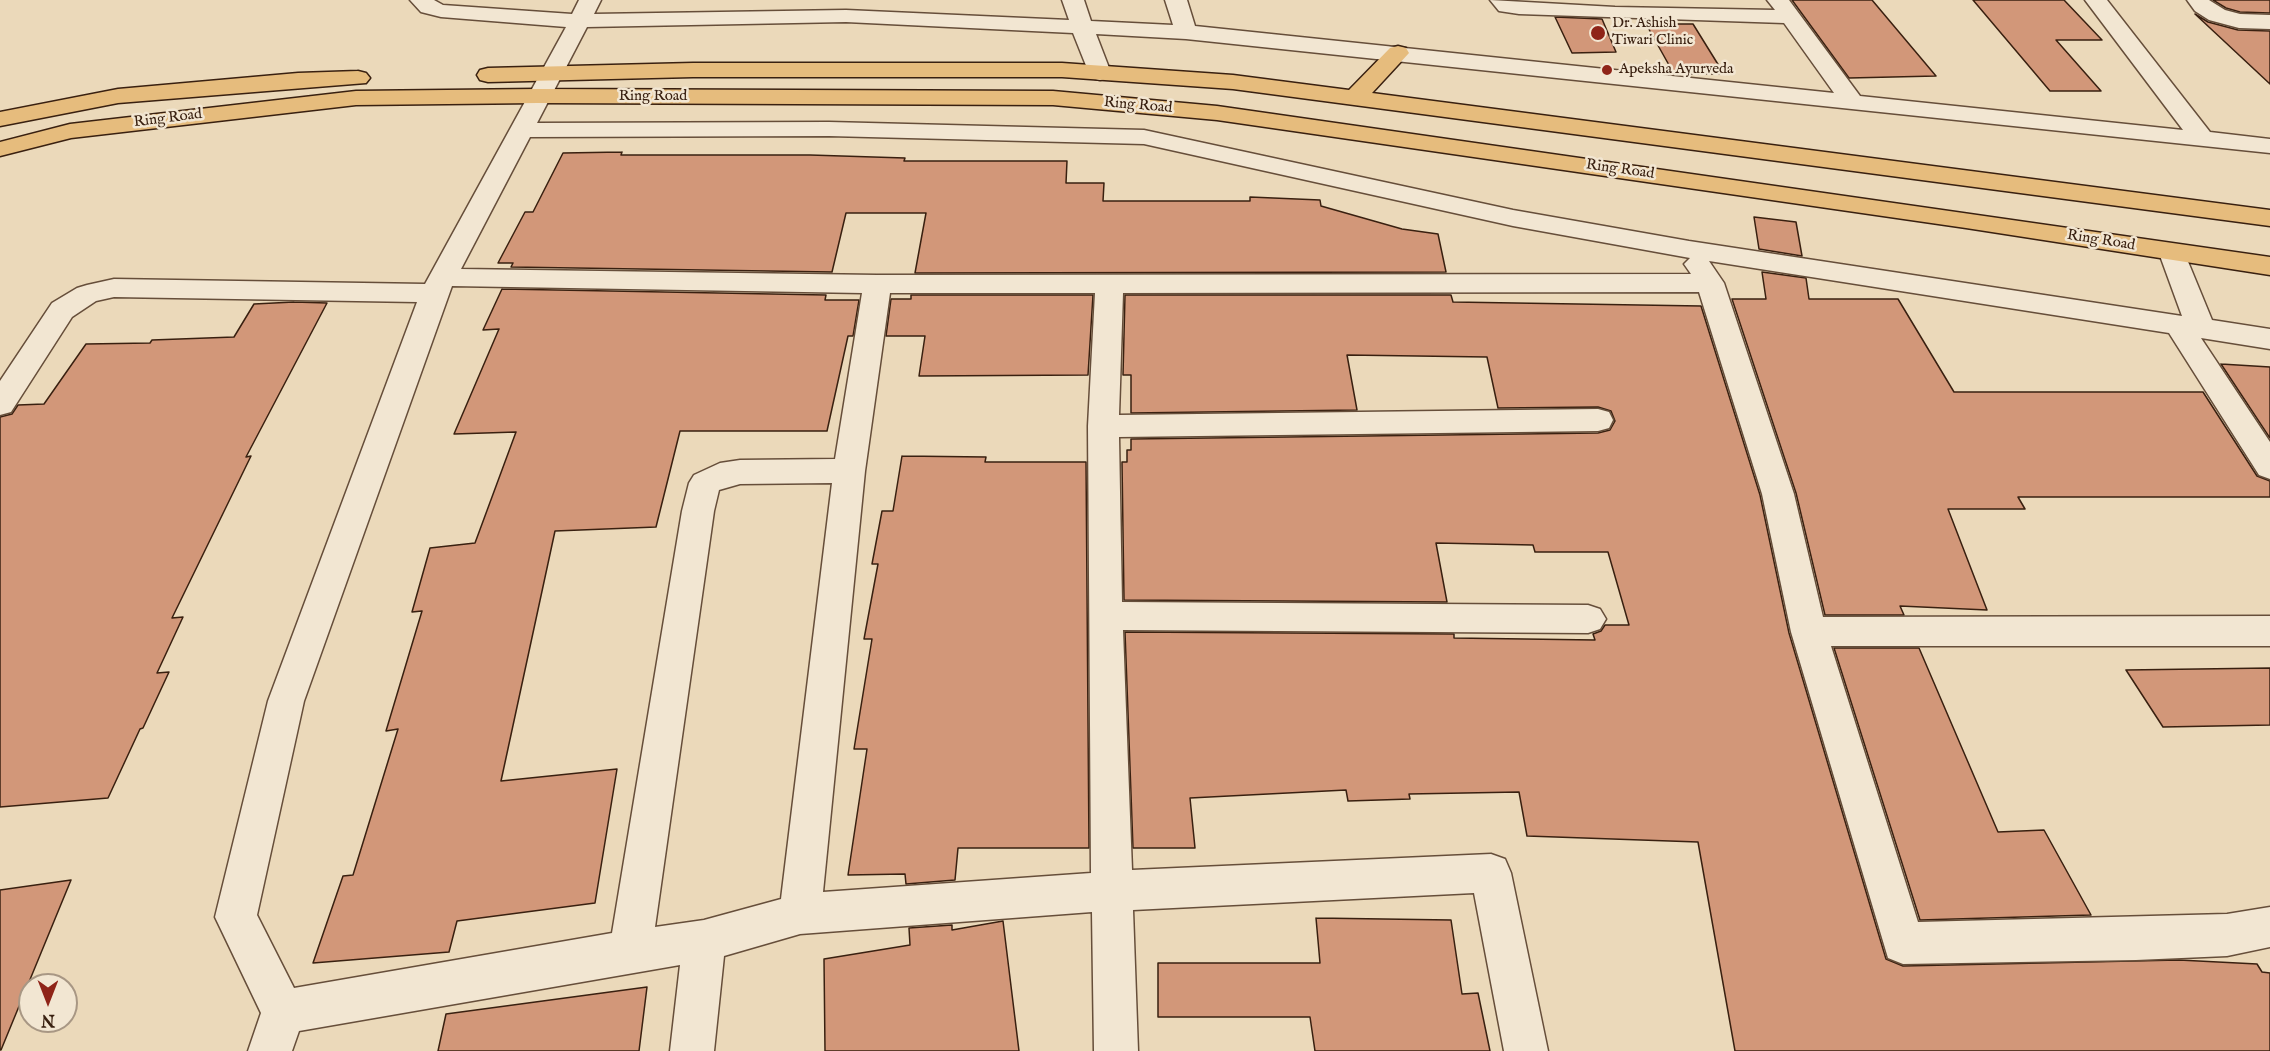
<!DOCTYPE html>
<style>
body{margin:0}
#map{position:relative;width:2270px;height:1051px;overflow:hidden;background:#ebd9ba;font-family:"IM FELL English",serif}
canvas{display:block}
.north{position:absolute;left:18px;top:973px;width:60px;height:60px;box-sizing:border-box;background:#f2e6d2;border:2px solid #a89784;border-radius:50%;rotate:180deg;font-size:16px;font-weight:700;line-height:24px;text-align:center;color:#392010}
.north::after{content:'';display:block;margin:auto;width:21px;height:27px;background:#8f2418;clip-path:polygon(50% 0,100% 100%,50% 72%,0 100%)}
</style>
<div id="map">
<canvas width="2270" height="1051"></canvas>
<div class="north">N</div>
</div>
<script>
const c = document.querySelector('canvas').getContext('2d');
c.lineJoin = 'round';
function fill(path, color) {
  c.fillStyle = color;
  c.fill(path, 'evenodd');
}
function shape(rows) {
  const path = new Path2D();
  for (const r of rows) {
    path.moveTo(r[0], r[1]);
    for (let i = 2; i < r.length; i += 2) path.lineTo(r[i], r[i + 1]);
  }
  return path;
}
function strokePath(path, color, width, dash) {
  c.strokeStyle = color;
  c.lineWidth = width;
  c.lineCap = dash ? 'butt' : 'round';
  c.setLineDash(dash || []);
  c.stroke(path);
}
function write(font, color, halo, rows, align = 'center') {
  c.font = font + ' "IM FELL English",serif';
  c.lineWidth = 5;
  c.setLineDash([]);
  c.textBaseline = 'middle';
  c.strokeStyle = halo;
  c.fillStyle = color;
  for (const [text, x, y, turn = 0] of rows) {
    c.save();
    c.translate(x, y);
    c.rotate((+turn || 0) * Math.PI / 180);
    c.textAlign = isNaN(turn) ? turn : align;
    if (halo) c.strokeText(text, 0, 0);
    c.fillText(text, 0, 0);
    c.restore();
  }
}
const building = shape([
 [1792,0,1872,0,1936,76,1849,78,1792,0],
 [1973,0,2064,0,2102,40,2056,40,2101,91,2050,91,1973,0],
 [2213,0,2270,0,2270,13,2240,12,2226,8,2213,0],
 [2195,14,2208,22,2238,30,2270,31,2270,84,2195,14],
 [1555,17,1602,19,1616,52,1572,53,1555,17],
 [1646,24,1693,24,1724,74,1674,74,1646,24],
 [622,152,621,155,810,155,905,158,904,161,1067,161,1066,183,1104,183,1103,201,1250,201,1250,197,1320,200,1321,206,1402,229,1438,234,1446,272,915,273,926,213,846,213,832,272,511,267,513,263,498,263,525,212,533,212,563,153,622,152],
 [1754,217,1796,222,1802,256,1759,249,1754,217],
 [1762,272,1806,278,1809,299,1898,299,1954,392,2203,392,2257,476,2270,481,2270,497,2018,497,2025,509,1948,509,1987,610,1900,606,1904,615,1825,615,1796,493,1732,299,1766,299,1762,272],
 [502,289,826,295,825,300,859,300,853,336,848,336,827,431,680,431,656,527,555,531,501,781,617,769,595,903,457,921,449,952,313,963,343,876,353,875,398,729,386,731,422,611,412,612,430,548,475,543,516,432,454,434,499,329,483,330,502,289],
 [911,295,1093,295,1088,375,919,376,925,336,886,336,891,299,911,299,911,295],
 [1125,295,1451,295,1453,302,1701,306,1760,495,1789,633,1886,959,1903,966,2179,960,2257,964,2262,972,2270,973,2270,1051,1735,1051,1698,842,1527,836,1519,792,1409,794,1410,799,1348,801,1346,790,1190,798,1195,848,1133,848,1125,632,1454,634,1454,638,1595,640,1593,634,1601,631,1605,625,1629,625,1608,552,1535,552,1533,545,1436,543,1447,602,1124,600,1122,462,1127,462,1127,450,1131,450,1131,439,1598,433,1610,430,1615,421,1611,411,1598,407,1498,408,1487,357,1347,355,1357,410,1131,413,1131,375,1123,375,1125,295],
 [294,302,327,303,246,457,251,456,172,618,183,617,157,673,169,672,143,728,140,729,108,798,0,807,0,417,12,414,18,405,44,404,86,344,150,343,152,340,234,337,254,304,294,302],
 [2221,364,2270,367,2270,438,2221,364],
 [902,456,986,457,985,462,1086,462,1089,848,958,848,955,880,906,884,905,874,848,875,867,749,854,749,872,639,864,639,878,564,872,564,882,511,893,511,902,456],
 [1834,648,1919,648,1998,832,2044,830,2091,915,1920,920,1834,648],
 [2270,668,2270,725,2163,727,2126,670,2270,668],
 [71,880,1,1050,0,1050,0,890,71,880],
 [1316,918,1451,920,1462,994,1478,993,1490,1051,1315,1051,1310,1017,1158,1017,1158,963,1320,963,1316,918],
 [1003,921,1019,1051,825,1051,824,959,910,945,909,928,952,925,952,930,1003,921],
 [647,987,639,1051,438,1051,446,1014,647,987]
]);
const minor = shape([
 [410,0,434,0,443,5,572,14,579,0,601,0,594,14,846,10,1069,20,1062,0,1084,0,1091,21,1173,25,1165,0,1187,0,1195,26,1834,93,1784,23,1519,14,1499,11,1490,0,1615,7,1775,10,1767,0,1789,0,1860,96,2183,130,2085,0,2107,0,2210,132,2270,139,2270,153,1186,39,1096,34,1111,73,1108,78,1100,80,1092,78,1089,73,1073,33,846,22,587,27,537,123,829,122,1144,130,1513,210,1689,241,2182,316,2159,253,2162,247,2172,245,2182,247,2212,320,2270,329,2270,349,2201,338,2270,442,2270,479,2259,475,2169,333,1709,261,1724,283,1794,494,1823,617,2270,616,2270,646,1831,646,1918,922,2227,914,2270,907,2270,947,2227,956,2136,960,1903,964,1888,958,1791,632,1762,494,1699,292,1123,293,1119,415,1598,409,1609,412,1613,420,1609,428,1598,431,1119,437,1122,602,1588,605,1600,609,1606,619,1600,629,1588,633,1123,630,1132,870,1491,854,1505,859,1511,873,1548,1051,1504,1051,1474,893,1133,910,1138,1051,1094,1051,1092,912,800,934,724,956,714,1051,670,1051,680,965,299,1031,292,1051,248,1051,261,1013,215,917,268,701,417,302,114,297,96,301,72,317,11,412,0,415,0,381,52,303,77,288,87,285,114,279,425,284,566,27,441,17,421,12,410,0],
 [829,136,1144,144,1513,226,1690,258,1684,264,1691,274,877,275,461,269,530,137,829,136],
 [452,286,862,293,835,459,740,460,720,463,694,475,689,483,682,511,612,933,294,988,257,915,304,701,452,286],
 [890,293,1095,293,1088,426,1091,873,823,892,865,471,890,293],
 [832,483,781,899,704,920,655,927,714,511,719,490,740,484,832,483],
 [2187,0,2209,0,2225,10,2240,14,2270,15,2270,29,2239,28,2209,20,2195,11,2187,0]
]);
const highway = shape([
 [1398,46,1406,48,1409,53,1372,93,2270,210,2270,226,1233,89,1062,77,693,77,488,82,480,80,477,75,480,70,488,68,693,63,1062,63,1233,75,1349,90,1390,48,1398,46],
 [358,71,366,73,370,78,366,83,118,103,0,126,0,112,118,89,298,73,358,71],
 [538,89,1053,91,1217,106,2270,257,2270,275,1966,228,1217,120,1053,105,538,103,356,105,71,138,0,156,0,142,70,124,356,91,538,89]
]);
const markers = [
 [1598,33,8,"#8f2418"],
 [1607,70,6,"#8f2418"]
];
const farPoinames = [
 ["Dr. Ashish",1612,24],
 ["Tiwari Clinic",1612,41],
 ["Apeksha Ayurveda",1619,70]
];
const farStreetnames = [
 ["Ring Road",653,97],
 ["Ring Road",1138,106,5],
 ["Ring Road",168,119,-7],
 ["Ring Road",1620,170,8],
 ["Ring Road",2101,241,9]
];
fill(building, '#d29779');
strokePath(building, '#392010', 1.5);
strokePath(minor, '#664e3a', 3);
strokePath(highway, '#392010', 3);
fill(minor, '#f2e6d2');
fill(highway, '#e6bc7d');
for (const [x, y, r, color] of markers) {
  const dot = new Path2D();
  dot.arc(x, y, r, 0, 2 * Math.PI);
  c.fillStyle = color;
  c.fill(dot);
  strokePath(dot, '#f2e6d2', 2);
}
write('15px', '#392010', '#f2e6d2', farPoinames, 'left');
write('15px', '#392010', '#f2e6d2', farStreetnames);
</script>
